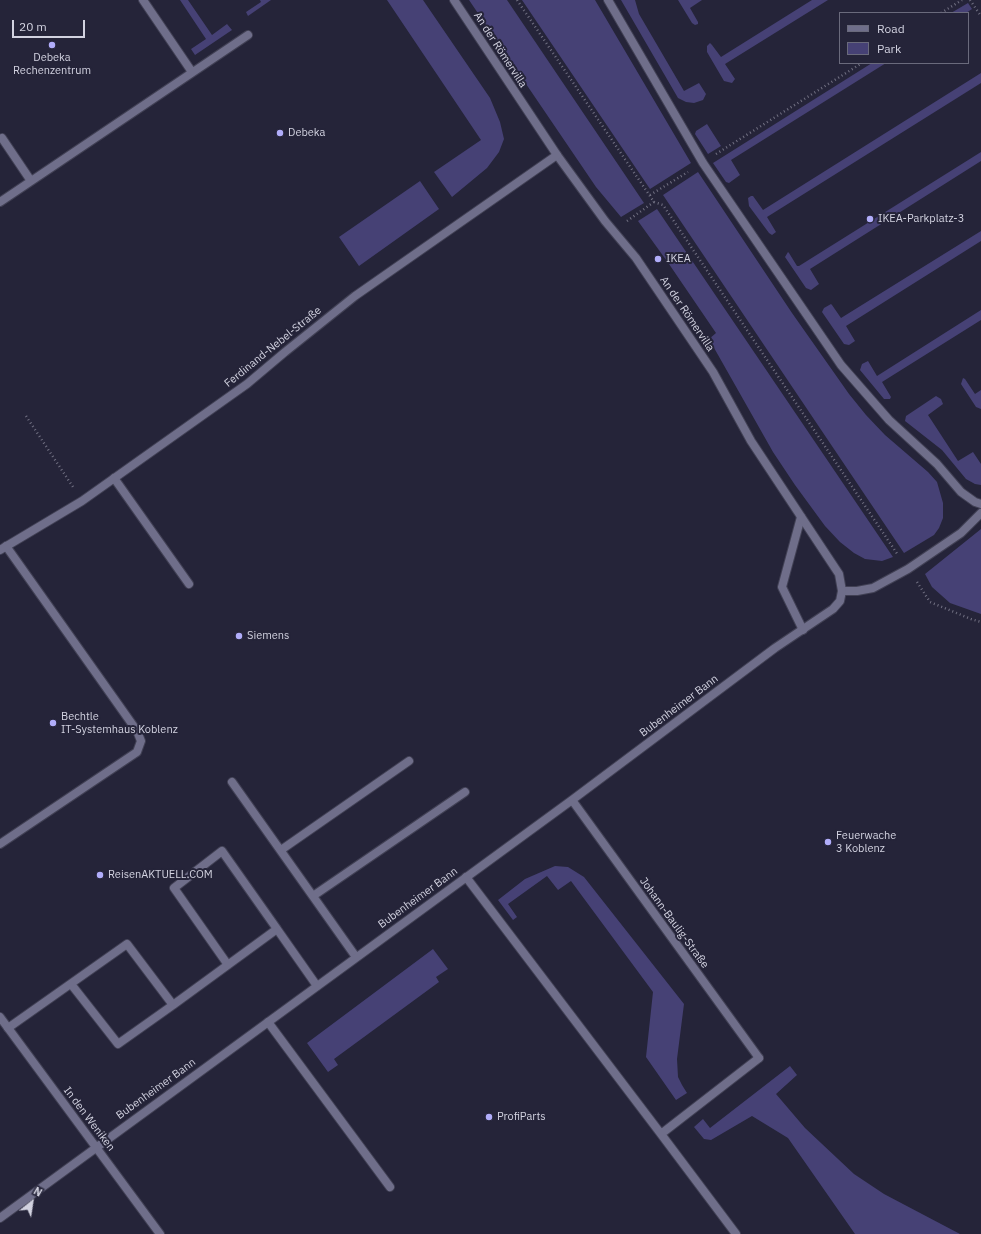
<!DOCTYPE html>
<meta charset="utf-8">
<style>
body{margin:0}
#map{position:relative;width:981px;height:1234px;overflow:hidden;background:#252439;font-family:"IBM Plex Sans",sans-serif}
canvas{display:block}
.legend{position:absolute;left:839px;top:12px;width:130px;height:52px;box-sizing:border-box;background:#252439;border:1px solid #6a6a7c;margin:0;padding:5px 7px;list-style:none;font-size:12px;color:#d2d2e0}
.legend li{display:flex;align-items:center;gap:8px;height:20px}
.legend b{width:20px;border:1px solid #6a6a7c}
.north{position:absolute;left:12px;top:1182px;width:40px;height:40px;-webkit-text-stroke:3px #252439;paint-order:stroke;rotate:30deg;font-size:11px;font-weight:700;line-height:16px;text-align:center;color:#d2d2e0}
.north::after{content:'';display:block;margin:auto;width:14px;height:18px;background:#d2d2e0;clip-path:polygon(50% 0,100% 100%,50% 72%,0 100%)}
.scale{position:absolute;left:12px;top:20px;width:73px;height:18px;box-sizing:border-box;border:2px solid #d2d2e0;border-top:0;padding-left:5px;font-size:12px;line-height:14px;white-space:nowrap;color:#d2d2e0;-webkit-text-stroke:3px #252439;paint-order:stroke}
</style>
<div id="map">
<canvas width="981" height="1234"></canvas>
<ul class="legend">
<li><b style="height:5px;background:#6f6e8a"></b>Road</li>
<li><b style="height:11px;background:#464175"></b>Park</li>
</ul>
<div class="north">N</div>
<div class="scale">20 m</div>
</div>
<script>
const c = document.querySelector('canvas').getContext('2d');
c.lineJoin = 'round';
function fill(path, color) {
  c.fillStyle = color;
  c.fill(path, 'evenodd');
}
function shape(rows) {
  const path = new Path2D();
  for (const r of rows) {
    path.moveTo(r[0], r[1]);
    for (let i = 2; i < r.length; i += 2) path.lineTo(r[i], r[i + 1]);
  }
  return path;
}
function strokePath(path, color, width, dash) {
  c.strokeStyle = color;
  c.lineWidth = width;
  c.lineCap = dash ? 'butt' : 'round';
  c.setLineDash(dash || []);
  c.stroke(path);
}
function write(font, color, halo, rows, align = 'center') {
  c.font = font + ' "IBM Plex Sans",sans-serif';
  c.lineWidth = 4;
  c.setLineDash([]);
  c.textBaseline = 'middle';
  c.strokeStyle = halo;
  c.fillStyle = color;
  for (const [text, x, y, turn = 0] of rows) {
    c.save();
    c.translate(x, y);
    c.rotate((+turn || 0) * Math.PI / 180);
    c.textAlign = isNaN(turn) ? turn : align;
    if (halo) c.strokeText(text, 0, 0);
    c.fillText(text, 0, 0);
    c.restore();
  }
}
const green = shape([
 [180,0,188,0,212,35,227,24,232,30,195,55,191,49,206,39],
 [260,0,271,0,248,16,246,12,261,2],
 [387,0,423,0,490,98,500,122,504,139,499,152,487,168,452,197,434,172,481,140],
 [469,0,507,0,644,203,621,217,596,187],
 [522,0,595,0,691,163,650,189],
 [621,0,635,0,639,14,684,91,699,83,706,94,703,100,694,103,686,102,678,98],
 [678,0,702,0,690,8,698,22,698,24,695,25,692,23],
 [812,0,828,0,725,64,735,79,732,83,724,81,707,52,707,46,710,43,712,45,721,57],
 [968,3,972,9,966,13,951,13],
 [872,63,886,63,731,160,740,175,729,183,726,182,713,163],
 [981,73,981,83,767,217,776,232,772,235,769,233,749,206,748,198,751,196,753,196,763,210],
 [707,124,721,146,708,154,695,134,696,131],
 [981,152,981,161,810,269,819,284,811,290,806,288,785,257,788,252,789,253,797,266,799,266],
 [698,172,792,313,849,394,866,415,885,435,928,472,937,482,943,503,943,518,939,528,934,535,904,553,663,195],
 [420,181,439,209,359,266,339,237],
 [657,209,893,557,882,561,865,559,854,553,840,542,825,526,795,485,773,452,709,339,716,333,669,264,643,228,638,221],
 [981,231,981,241,846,326,855,341,849,345,844,344,822,312,824,308,831,304,832,305,841,318],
 [981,310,981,320,882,382,891,397,890,399,884,399,860,370,862,364,868,361,877,376],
 [963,378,965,379,975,394,981,390,981,409,976,407,961,384],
 [936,396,941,399,943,404,928,415,958,461,973,452,981,464,981,485,975,484,966,479,942,450,905,421,906,416],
 [981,529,981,614,950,603,932,587,925,574],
 [555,866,568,867,584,877,684,1004,677,1059,678,1077,682,1085,687,1093,676,1100,646,1057,653,992,571,881,558,890,547,876,508,904,517,917,513,920,498,900,525,879],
 [433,949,448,969,436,977,439,982,334,1059,338,1065,328,1072,307,1043],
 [790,1066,797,1075,776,1094,805,1128,854,1174,884,1194,960,1234,855,1234,788,1138,752,1116,711,1140,704,1139,694,1127,703,1119,710,1128]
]);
const path = shape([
 [517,0,654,202,663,205,898,555],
 [970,0,981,16],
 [941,13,962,0],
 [716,154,862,63],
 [650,195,688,172],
 [627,221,654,202],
 [26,416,73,487],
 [917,582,930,602,971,619,981,622]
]);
const service = shape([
 [143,0,192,72],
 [608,0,703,163,841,365,889,420,937,464,961,492,975,502,981,504],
 [2,138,31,181],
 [0,202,248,35],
 [114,478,189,584],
 [801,517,782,587,803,630],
 [842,591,857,591,873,588,908,569,961,533,981,513],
 [232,782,356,957],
 [0,844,137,752,141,741,137,731,6,546],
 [281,850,409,761],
 [466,877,661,1134,759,1058],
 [313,896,465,792],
 [228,965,174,888,222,851,277,929],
 [71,984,118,1044,173,1005],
 [268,1022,390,1187],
 [8,1028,127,944,173,1005,277,929,317,986],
 [661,1134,736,1234]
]);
const minor = shape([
 [572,800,759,1058],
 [0,1017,160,1234],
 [0,1218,572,800,775,648,833,609,840,601,842,591,839,574,751,441,713,372,636,258,605,221,557,155]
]);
const tertiary = shape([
 [0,550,82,501,223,401,247,384,285,352,355,296,557,155,454,0]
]);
const markers = [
 [52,45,4,"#b1adfa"],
 [280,133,4,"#b1adfa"],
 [870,219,4,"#b1adfa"],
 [658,259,4,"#b1adfa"],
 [239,636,4,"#b1adfa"],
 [53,723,4,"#b1adfa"],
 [828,842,4,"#b1adfa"],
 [100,875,4,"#b1adfa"],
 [489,1117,4,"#b1adfa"]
];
const streetNames = [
 ["An der Römervilla",500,50,57],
 ["An der Römervilla",687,314,56],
 ["Ferdinand-Nebel-Straße",273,347,-39],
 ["Bubenheimer Bann",679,706,-37],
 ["Bubenheimer Bann",418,898,-36],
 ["Johann-Baulig-Straße",674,923,54],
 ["Bubenheimer Bann",156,1089,-36],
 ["In den Weniken",89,1119,53]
];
const poiNames = [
 ["Debeka",52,58,"center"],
 ["Rechenzentrum",52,71,"center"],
 ["Debeka",288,133],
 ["IKEA-Parkplatz-3",878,219],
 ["IKEA",666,259],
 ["Siemens",247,636],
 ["Bechtle",61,717],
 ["IT-Systemhaus Koblenz",61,730],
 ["Feuerwache",836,836],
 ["3 Koblenz",836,849],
 ["ReisenAKTUELL.COM",108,875],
 ["ProfiParts",497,1117]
];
fill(green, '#464175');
strokePath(service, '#414054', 10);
strokePath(minor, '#414054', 10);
strokePath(tertiary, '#414054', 10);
strokePath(path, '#727183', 2.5, [1, 3]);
strokePath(service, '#6f6e8a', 8);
strokePath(minor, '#6f6e8a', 8);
strokePath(tertiary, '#6f6e8a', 8);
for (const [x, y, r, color] of markers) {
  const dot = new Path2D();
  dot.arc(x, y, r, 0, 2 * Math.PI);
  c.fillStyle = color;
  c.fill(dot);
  strokePath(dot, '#252439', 1.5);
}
write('11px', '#d2d2e0', '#252439', streetNames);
write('11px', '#d2d2e0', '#252439', poiNames, 'left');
</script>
